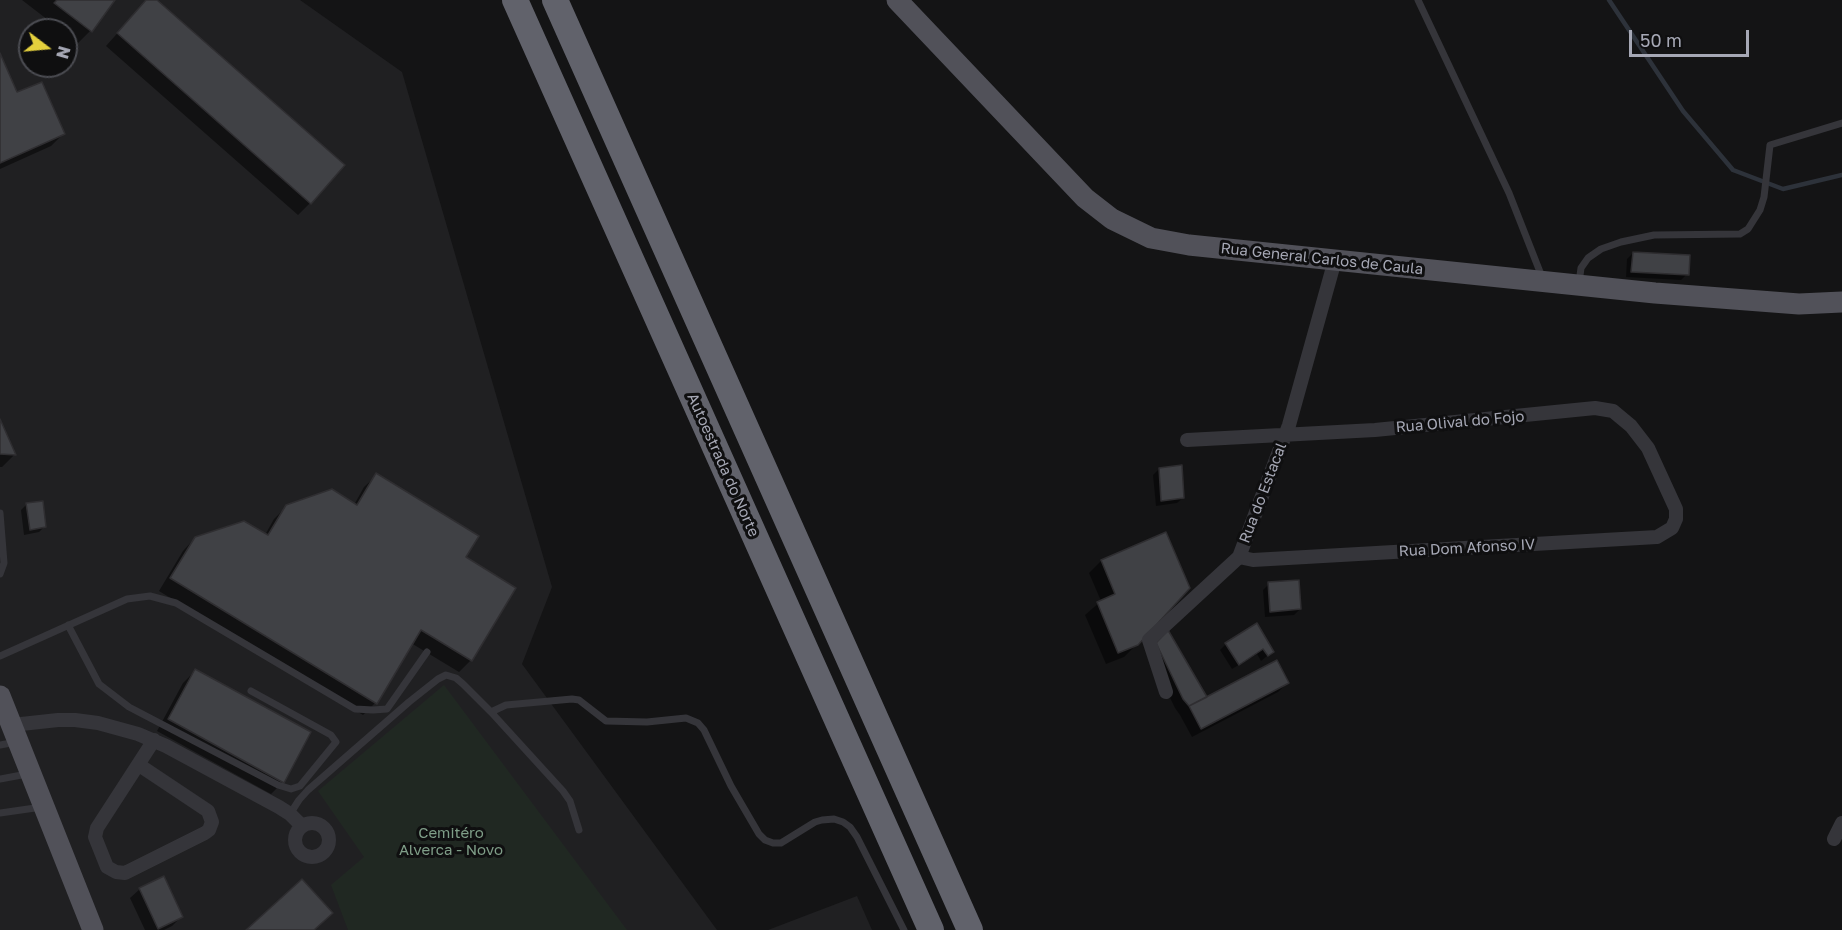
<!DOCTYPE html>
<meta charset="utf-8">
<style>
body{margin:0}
#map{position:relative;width:1842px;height:930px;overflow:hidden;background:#141415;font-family:"Golos Text",sans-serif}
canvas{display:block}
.north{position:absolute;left:18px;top:18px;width:60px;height:60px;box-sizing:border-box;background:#0f0f10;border:2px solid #4b4c52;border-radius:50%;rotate:106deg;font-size:16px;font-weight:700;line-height:24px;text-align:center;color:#a6a8b5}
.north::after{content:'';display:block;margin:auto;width:21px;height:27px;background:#e4d03d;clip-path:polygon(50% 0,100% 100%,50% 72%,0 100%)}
.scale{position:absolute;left:1629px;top:30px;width:120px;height:27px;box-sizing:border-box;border:3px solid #a6a8b5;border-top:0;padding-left:8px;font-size:18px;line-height:21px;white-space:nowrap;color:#a6a8b5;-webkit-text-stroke:4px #0f0f10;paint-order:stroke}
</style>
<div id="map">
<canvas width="1842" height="930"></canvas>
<div class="north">N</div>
<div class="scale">50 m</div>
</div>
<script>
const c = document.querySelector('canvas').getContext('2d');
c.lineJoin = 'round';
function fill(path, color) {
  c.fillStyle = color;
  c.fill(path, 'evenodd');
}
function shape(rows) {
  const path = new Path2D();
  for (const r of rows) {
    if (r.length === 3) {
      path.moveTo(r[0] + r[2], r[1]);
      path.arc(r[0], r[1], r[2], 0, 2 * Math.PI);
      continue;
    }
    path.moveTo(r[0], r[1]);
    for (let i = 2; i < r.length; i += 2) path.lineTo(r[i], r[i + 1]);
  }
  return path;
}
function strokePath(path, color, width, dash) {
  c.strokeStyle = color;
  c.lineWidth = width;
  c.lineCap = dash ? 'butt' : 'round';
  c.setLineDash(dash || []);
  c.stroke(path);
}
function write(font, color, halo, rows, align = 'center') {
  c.font = font + ' "Golos Text",sans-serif';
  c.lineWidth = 6;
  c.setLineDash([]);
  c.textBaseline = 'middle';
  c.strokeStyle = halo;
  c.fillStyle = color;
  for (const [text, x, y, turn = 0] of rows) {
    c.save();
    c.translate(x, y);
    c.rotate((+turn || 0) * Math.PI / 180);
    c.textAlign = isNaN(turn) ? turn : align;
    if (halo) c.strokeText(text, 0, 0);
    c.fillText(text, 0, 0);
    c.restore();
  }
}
const built = shape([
 [0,0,300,0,402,72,552,587,522,664,717,930,0,930],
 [30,30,66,30,66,66,30,66],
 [857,896,872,930,768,930]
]);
const green = shape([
 [444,685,627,930,348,930,331,885,364,857,318,791]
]);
const shadow = shape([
 [22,0,113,0,90,31,78,43,66,34,66,30,61,30],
 [147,0,154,0,310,203,298,215,106,46],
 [0,56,17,94,63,134,51,146,0,169],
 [1633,253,1687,274,1681,280,1626,277,1627,259],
 [0,422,14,455,2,467,0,467],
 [1159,469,1183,498,1177,503,1156,506,1153,475],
 [377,475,464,558,471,660,459,672,411,643,375,703,363,715,159,591,183,551,195,538,265,535,274,519,286,507,354,505,364,487],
 [27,504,45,526,39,532,24,535,21,510],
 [1165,534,1137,644,1124,657,1106,664,1085,615,1101,601,1089,573,1101,561],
 [1269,584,1300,609,1294,615,1265,617,1263,590],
 [1256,625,1272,652,1261,661,1257,654,1232,669,1220,650,1226,644],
 [1159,641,1206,699,1287,683,1278,692,1192,737,1180,715,1175,708,1148,653],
 [195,671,283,782,271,794,157,731,183,683],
 [163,878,181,917,172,926,164,930,145,930,130,898,140,889]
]);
const stream = shape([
 [1609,0,1683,111,1733,170,1783,189,1842,175]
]);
const building = shape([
 [57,0,115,0,92,32,54,3,57,0],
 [146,0,157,0,345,165,311,204,117,33,146,0],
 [0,53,17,92,42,82,65,134,0,163,0,53],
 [1633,252,1690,255,1689,275,1631,272,1633,252],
 [0,419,16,455,0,454,0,419],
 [1182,465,1184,498,1161,501,1159,468,1182,465],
 [376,473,479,536,466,557,516,588,472,661,421,630,377,704,170,578,195,537,244,521,268,535,286,505,332,489,357,505,376,473],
 [43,501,46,527,30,530,26,503,43,501],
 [1166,532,1190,588,1138,645,1118,653,1097,602,1115,594,1101,560,1166,532],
 [1299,580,1301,609,1270,612,1268,582,1299,580],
 [1257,623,1274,652,1268,656,1263,649,1239,665,1225,643,1257,623],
 [1168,630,1207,697,1189,706,1183,699,1156,643,1168,630],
 [1277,660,1289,683,1201,729,1189,706,1277,660],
 [195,669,311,732,284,783,168,719,195,669],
 [164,876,183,917,158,929,139,888,164,876],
 [302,879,333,913,314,930,246,930,302,879]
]);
const lane = shape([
 [1418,0,1509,193,1542,277],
 [1579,283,1581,268,1588,258,1601,249,1621,242,1654,235,1740,234,1748,229,1760,210,1764,197,1770,145,1842,123],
 [0,513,4,563,0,574],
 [68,625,99,684,129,707,278,785,291,789,300,786,336,742,331,735,251,691],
 [0,656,127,599,150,596,176,603,355,709,373,710,387,709,427,652],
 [491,712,563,791,570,801,579,830],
 [0,745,16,742],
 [0,779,27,774],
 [0,813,42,807],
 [290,814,299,800,308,790,409,702,438,679,446,675,456,678,463,684,491,712,506,705,572,699,579,700,606,721,647,722,686,718,698,723,704,730,731,786,759,834,765,840,773,843,781,843,815,822,822,820,834,819,843,822,850,827,857,837,904,930]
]);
const street = shape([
 [1187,440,1375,430,1595,408,1613,411,1631,426,1648,448,1676,509,1676,519,1672,528,1657,537,1253,560,1239,557],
 [1166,692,1149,640,1239,557,1289,425,1335,260],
 [12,725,58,720,75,720,98,723,138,734,166,746,279,807,290,814,302,826],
 [139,765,208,811,212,822,209,830,205,833,125,873,116,872,107,867,95,837,97,828,154,740],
 [312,840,17],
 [1834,839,1842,823]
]);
const primary = shape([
 [897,0,1085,198,1112,219,1151,238,1189,245,1655,293,1799,304,1842,302],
 [0,696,93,930]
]);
const highway = shape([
 [515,0,931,930],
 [555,0,970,930]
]);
const streetNames = [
 ["Rua General Carlos de Caula",1322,259,6],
 ["Rua Olival do Fojo",1460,422,-5],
 ["Autoestrada do Norte",723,465,66],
 ["Rua do Estacal",1263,493,-69],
 ["Rua Dom Afonso IV",1467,548,-3]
];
const parkNames = [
 ["Cemitéro",451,833],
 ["Alverca - Novo",451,850]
];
fill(built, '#202022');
fill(green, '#202822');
fill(shadow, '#0007');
strokePath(stream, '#2d323a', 4.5);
fill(building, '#404145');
strokePath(building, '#2f2e31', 1.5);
strokePath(lane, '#35353a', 7);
strokePath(street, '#35353a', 14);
strokePath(primary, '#515159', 21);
strokePath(highway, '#61626b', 26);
write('15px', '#a6a8b5', '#0f0f10', streetNames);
write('15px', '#7f9e88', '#0f0f10', parkNames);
</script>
